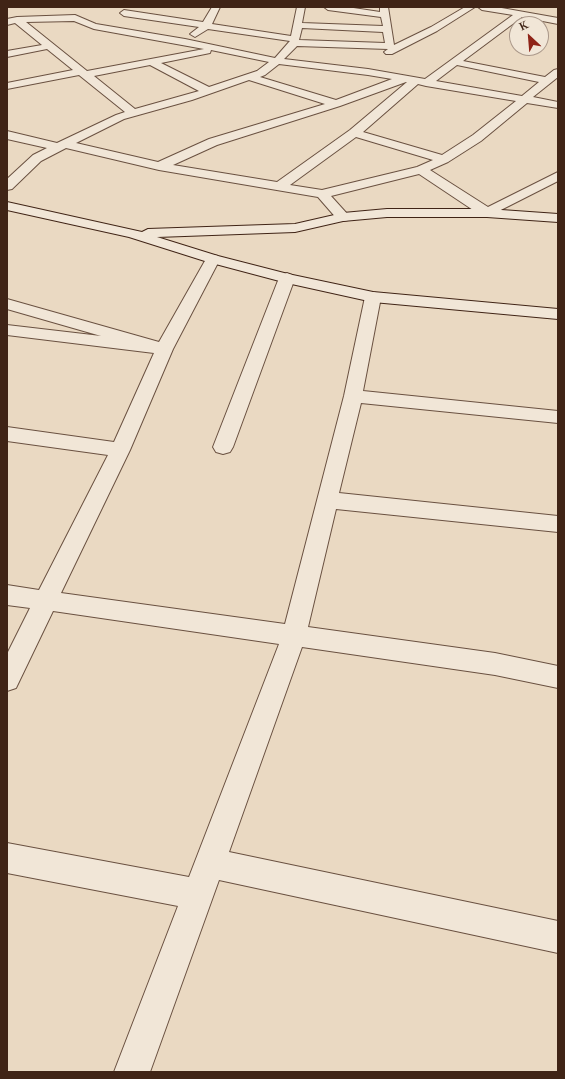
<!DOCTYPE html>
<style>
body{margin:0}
#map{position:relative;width:565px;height:1079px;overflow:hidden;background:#ead9c2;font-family:Cardo,serif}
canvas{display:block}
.frame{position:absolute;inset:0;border:8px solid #402416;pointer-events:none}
.north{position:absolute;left:509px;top:16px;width:40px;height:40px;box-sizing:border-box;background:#f1e6d7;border:1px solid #aa988a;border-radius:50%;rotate:334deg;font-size:11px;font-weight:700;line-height:16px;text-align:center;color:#402416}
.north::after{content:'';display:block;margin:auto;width:14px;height:18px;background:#8f2418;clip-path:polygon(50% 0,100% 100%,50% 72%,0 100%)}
</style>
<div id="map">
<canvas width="565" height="1079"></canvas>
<div class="frame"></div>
<div class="north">K</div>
</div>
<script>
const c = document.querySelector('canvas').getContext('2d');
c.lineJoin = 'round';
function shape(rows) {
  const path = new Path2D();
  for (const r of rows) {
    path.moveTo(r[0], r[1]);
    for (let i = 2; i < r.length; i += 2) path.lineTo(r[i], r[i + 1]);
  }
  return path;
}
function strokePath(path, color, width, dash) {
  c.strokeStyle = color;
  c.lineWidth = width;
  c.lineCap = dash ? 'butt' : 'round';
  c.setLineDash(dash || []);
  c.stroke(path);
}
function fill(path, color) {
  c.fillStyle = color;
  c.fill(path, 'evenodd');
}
const street = shape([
 [212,7,220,7,212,24,291,36,297,7,305,7,302,23,383,26,381,17,328,10,324,7,347,7,380,12,380,7,388,7,394,45,431,27,465,7,475,7,437,31,392,54,386,54,384,52,388,49,297,46,284,59,368,69,425,79,513,15,482,10,478,7,496,7,558,18,558,24,522,17,463,61,545,77,554,70,558,69,558,77,533,97,558,102,558,108,527,103,481,141,448,162,430,170,488,207,558,172,558,181,487,217,482,216,419,174,331,196,350,217,348,220,343,221,338,220,318,197,159,170,66,148,41,161,12,189,7,190,7,179,33,155,47,148,7,139,7,131,57,143,116,115,125,112,79,75,7,89,7,83,73,70,47,49,7,57,7,51,42,45,15,23,7,25,7,19,17,17,75,15,96,24,185,39,275,58,289,42,290,41,208,29,195,37,190,34,199,27,124,16,120,13,124,10,203,22,212,7],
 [74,21,94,29,204,49,87,71,26,22,74,21],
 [302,28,383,32,385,43,299,40,302,28],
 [211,50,269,62,257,71,209,87,161,63,210,53,211,50],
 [279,64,368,75,392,79,336,100,260,77,265,75,279,64],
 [150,65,199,91,135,109,94,76,150,65],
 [457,65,539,82,522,96,436,81,457,65],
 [249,80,325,104,209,139,158,162,76,143,124,119,192,100,249,80],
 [406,82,407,82,350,130,277,182,173,165,217,145,340,106,406,82],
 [418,84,426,86,516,101,473,135,442,155,363,132,418,84],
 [356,137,433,160,417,167,322,190,290,185,356,137],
 [213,255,218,256,220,259,173,349,130,450,61,593,285,624,344,396,365,297,367,294,373,292,379,294,381,297,363,391,558,411,558,423,361,403,339,493,558,516,558,532,336,509,308,627,495,653,558,666,558,688,495,675,302,647,229,852,558,921,558,953,219,880,150,1072,114,1072,178,906,7,873,7,843,189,877,279,644,53,611,16,688,7,691,7,654,30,608,7,605,7,585,39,590,108,455,7,441,7,427,114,442,154,353,7,335,7,325,101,336,7,309,7,299,159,342,206,259,208,256,213,255],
 [287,273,292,275,295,278,233,447,230,452,223,454,216,452,213,447,279,278,282,275,287,273]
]);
const secondary = shape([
 [7,202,142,232,148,229,295,224,343,213,387,209,487,209,558,214,558,222,487,217,387,217,343,221,295,232,157,237,218,256,288,274,373,292,558,309,558,319,373,302,287,283,208,262,129,237,7,210,7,202]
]);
strokePath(street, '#6a5141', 2);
strokePath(secondary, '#402416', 2);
fill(street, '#f1e6d7');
fill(secondary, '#f1e6d7');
</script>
